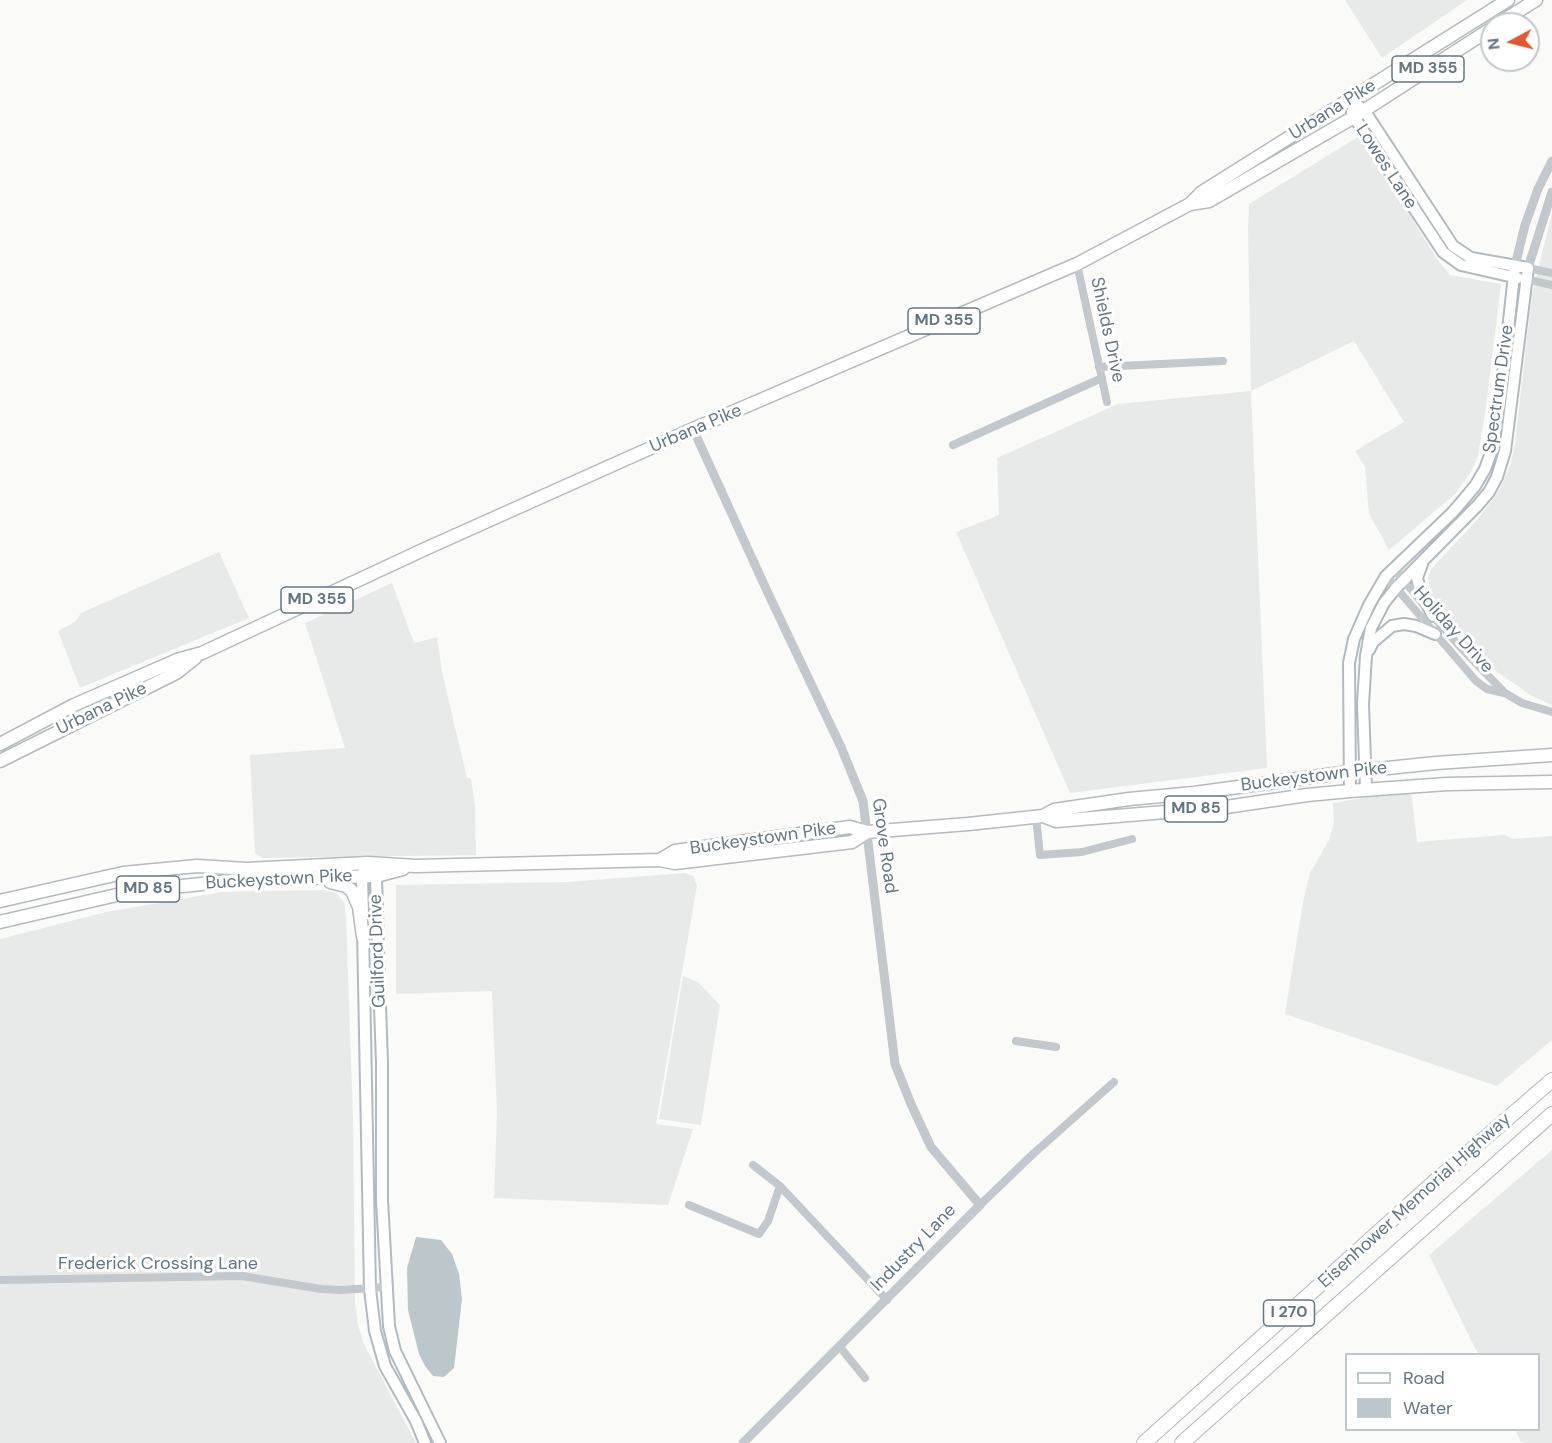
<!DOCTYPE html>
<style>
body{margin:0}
#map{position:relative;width:1552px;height:1443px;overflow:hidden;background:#fafaf8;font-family:"DM Sans",sans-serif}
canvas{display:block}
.legend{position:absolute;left:1345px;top:1353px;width:195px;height:78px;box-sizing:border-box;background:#fff;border:2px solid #c1c8cd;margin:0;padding:8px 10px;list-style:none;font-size:18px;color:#657683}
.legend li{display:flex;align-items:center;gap:12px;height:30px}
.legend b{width:30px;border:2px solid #c1c8cd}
.north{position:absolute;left:1480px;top:12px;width:60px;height:60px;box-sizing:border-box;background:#fff;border:2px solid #c1c8cd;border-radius:50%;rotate:263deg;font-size:16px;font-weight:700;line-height:24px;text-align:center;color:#657683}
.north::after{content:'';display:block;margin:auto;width:21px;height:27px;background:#e4572e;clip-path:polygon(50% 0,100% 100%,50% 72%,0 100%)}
</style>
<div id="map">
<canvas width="1552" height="1443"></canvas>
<ul class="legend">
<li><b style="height:8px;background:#fff"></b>Road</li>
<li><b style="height:16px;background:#bbc7cb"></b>Water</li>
</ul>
<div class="north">N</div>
</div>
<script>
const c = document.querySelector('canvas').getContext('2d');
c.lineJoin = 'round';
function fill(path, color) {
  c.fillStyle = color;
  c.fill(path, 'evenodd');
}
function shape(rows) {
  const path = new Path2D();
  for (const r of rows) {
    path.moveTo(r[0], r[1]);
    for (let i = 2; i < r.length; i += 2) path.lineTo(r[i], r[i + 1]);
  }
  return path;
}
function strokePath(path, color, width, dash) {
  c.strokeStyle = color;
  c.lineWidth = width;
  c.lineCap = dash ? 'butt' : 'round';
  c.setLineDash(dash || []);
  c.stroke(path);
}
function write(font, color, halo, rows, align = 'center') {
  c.font = font + ' "DM Sans",sans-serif';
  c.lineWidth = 6;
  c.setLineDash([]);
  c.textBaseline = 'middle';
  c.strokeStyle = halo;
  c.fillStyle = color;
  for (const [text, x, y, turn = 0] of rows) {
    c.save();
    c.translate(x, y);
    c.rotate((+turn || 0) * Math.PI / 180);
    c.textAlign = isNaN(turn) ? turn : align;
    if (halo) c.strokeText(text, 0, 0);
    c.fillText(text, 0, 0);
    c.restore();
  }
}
const built = shape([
 [1345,0,1467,0,1382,58],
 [1361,135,1437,259,1450,275,1501,284,1486,407,1478,456,1471,472,1455,494,1389,550,1369,513,1365,467,1355,451,1404,422,1354,341,1251,391,1267,768,1070,793,956,532,999,515,997,458,1118,404,1251,391,1248,229,1249,204],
 [1552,213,1552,705,1532,696,1486,664,1437,605,1431,595,1428,577,1432,568,1477,520,1499,491,1511,463,1515,443,1532,295],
 [219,552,249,618,80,688,58,631,76,621,81,613],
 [392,583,414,643,437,637,442,672,467,778,471,778,475,806,476,855,262,858,255,853,250,755,345,748,305,623],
 [1411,790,1417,842,1504,835,1513,839,1552,836,1552,1040,1497,1086,1285,1014,1303,902,1310,873,1329,840,1334,823,1333,803],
 [685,873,693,876,697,885,656,1124,693,1129,668,1205,494,1198,497,1113,492,991,396,994,396,885,568,882],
 [324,890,336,893,344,902,346,916,353,1117,355,1303,358,1324,363,1342,416,1443,0,1443,0,939,106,912,222,892],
 [683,976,698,982,720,1005,701,1125,659,1119],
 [1552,1150,1552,1443,1526,1443,1521,1442,1515,1430,1538,1430,1538,1354,1478,1354,1429,1255]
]);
const water = shape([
 [416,1237,441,1240,452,1254,459,1274,462,1299,454,1368,444,1377,433,1376,425,1366,419,1354,408,1310,407,1268]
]);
const minor = shape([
 [1077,264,1107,402],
 [1528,268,1552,273],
 [1526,279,1552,285],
 [1099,367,1223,361],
 [953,445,1102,378],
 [1394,568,1423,604],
 [1386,576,1476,681,1487,689,1504,693],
 [1430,613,1464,651,1505,693,1522,703,1552,712],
 [1036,817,1040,855,1082,852,1132,839],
 [1016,1041,1056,1047],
 [753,1165,780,1186,887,1300],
 [689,1205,759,1234,768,1221,780,1186],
 [980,1205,1033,1154,1114,1082],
 [0,1280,242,1276,321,1289,341,1290,387,1287],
 [840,1347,865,1378]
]);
const tertiary = shape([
 [1515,266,1525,225,1538,189,1552,161],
 [1528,268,1552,192],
 [693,429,767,591,841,747,863,801,895,1064,911,1104,931,1147,980,1205,743,1443]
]);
const secondary = shape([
 [1350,100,1364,110,1453,246,1471,258,1528,268,1505,451,1497,477,1489,492,1478,505,1396,588,1384,603,1371,628,1366,656,1363,704,1366,790],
 [1352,112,1354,117,1443,252,1461,265,1518,278],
 [1422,564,1417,578,1421,593,1433,616],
 [1369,650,1373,642,1392,626,1404,624,1416,626,1435,634],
 [1350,791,1349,663,1354,639,1369,605,1386,576,1453,512,1475,486,1485,469,1492,450,1501,394,1515,266],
 [373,871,376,876,378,949,382,1063,382,1200,389,1326,395,1351,440,1443],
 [363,915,362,876,364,871],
 [363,930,370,1289,375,1331,385,1366,416,1421,425,1443]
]);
const primary = shape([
 [1498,24,1536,0],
 [1190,204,1202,192,1508,0],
 [0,744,74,705,177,660,202,653,425,549,693,429,1077,264,1190,204,1209,201,1354,117,1492,28],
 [0,761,176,673,195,658],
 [1043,816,1056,821,1226,807,1307,795,1350,791,1447,784,1552,782],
 [660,860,675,851,850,827,867,832,968,824,1043,816,1054,810,1129,799,1194,793,1349,772,1436,763,1552,755],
 [330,882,346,886,352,891,359,907,363,937],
 [0,901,123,873,197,866,246,869,368,863,416,866,660,860,675,863,852,842,867,832],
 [0,922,134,891,240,880,376,876,403,869]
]);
const motorway = shape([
 [1144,1443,1433,1183,1552,1080],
 [1182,1443,1552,1114]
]);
const shields = [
 [1428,69,72],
 [944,321,72],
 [317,600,72],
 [1196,809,63],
 [148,889,63],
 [1289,1313,51]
];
const shieldNames = [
 ["MD 355",1428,69],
 ["MD 355",944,321],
 ["MD 355",317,600],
 ["MD 85",1196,809],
 ["MD 85",148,889],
 ["I 270",1289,1313]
];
const streetNames = [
 ["Urbana Pike",1333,110,-32],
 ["Lowes Lane",1386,167,57],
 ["Shields Drive",1107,330,78],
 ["Spectrum Drive",1499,389,-82],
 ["Urbana Pike",696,429,-23],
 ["Holiday Drive",1453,630,48],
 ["Urbana Pike",102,709,-26],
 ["Buckeystown Pike",1314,777,-7],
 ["Buckeystown Pike",763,839,-8],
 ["Grove Road",884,846,82],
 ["Buckeystown Pike",279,880,-3],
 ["Guilford Drive",378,951,-92],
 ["Eisenhower Memorial Highway",1415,1201,-42],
 ["Industry Lane",914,1248,-46],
 ["Frederick Crossing Lane",158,1264]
];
fill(built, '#e8e9e9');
fill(water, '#bbc7cb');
strokePath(secondary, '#b3babf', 14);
strokePath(primary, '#b5babe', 15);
strokePath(motorway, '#b4b9bd', 16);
strokePath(minor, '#c3c8cc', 8);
strokePath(tertiary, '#c3c8cc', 9);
strokePath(secondary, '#fff', 10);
strokePath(primary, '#fff', 12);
strokePath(motorway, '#fff', 14);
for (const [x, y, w] of shields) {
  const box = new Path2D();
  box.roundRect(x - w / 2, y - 13, w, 26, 4.5);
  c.fillStyle = '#fff';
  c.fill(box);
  strokePath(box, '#657683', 1.5);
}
write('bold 16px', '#657683', null, shieldNames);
write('18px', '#657683', '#fff', streetNames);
</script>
